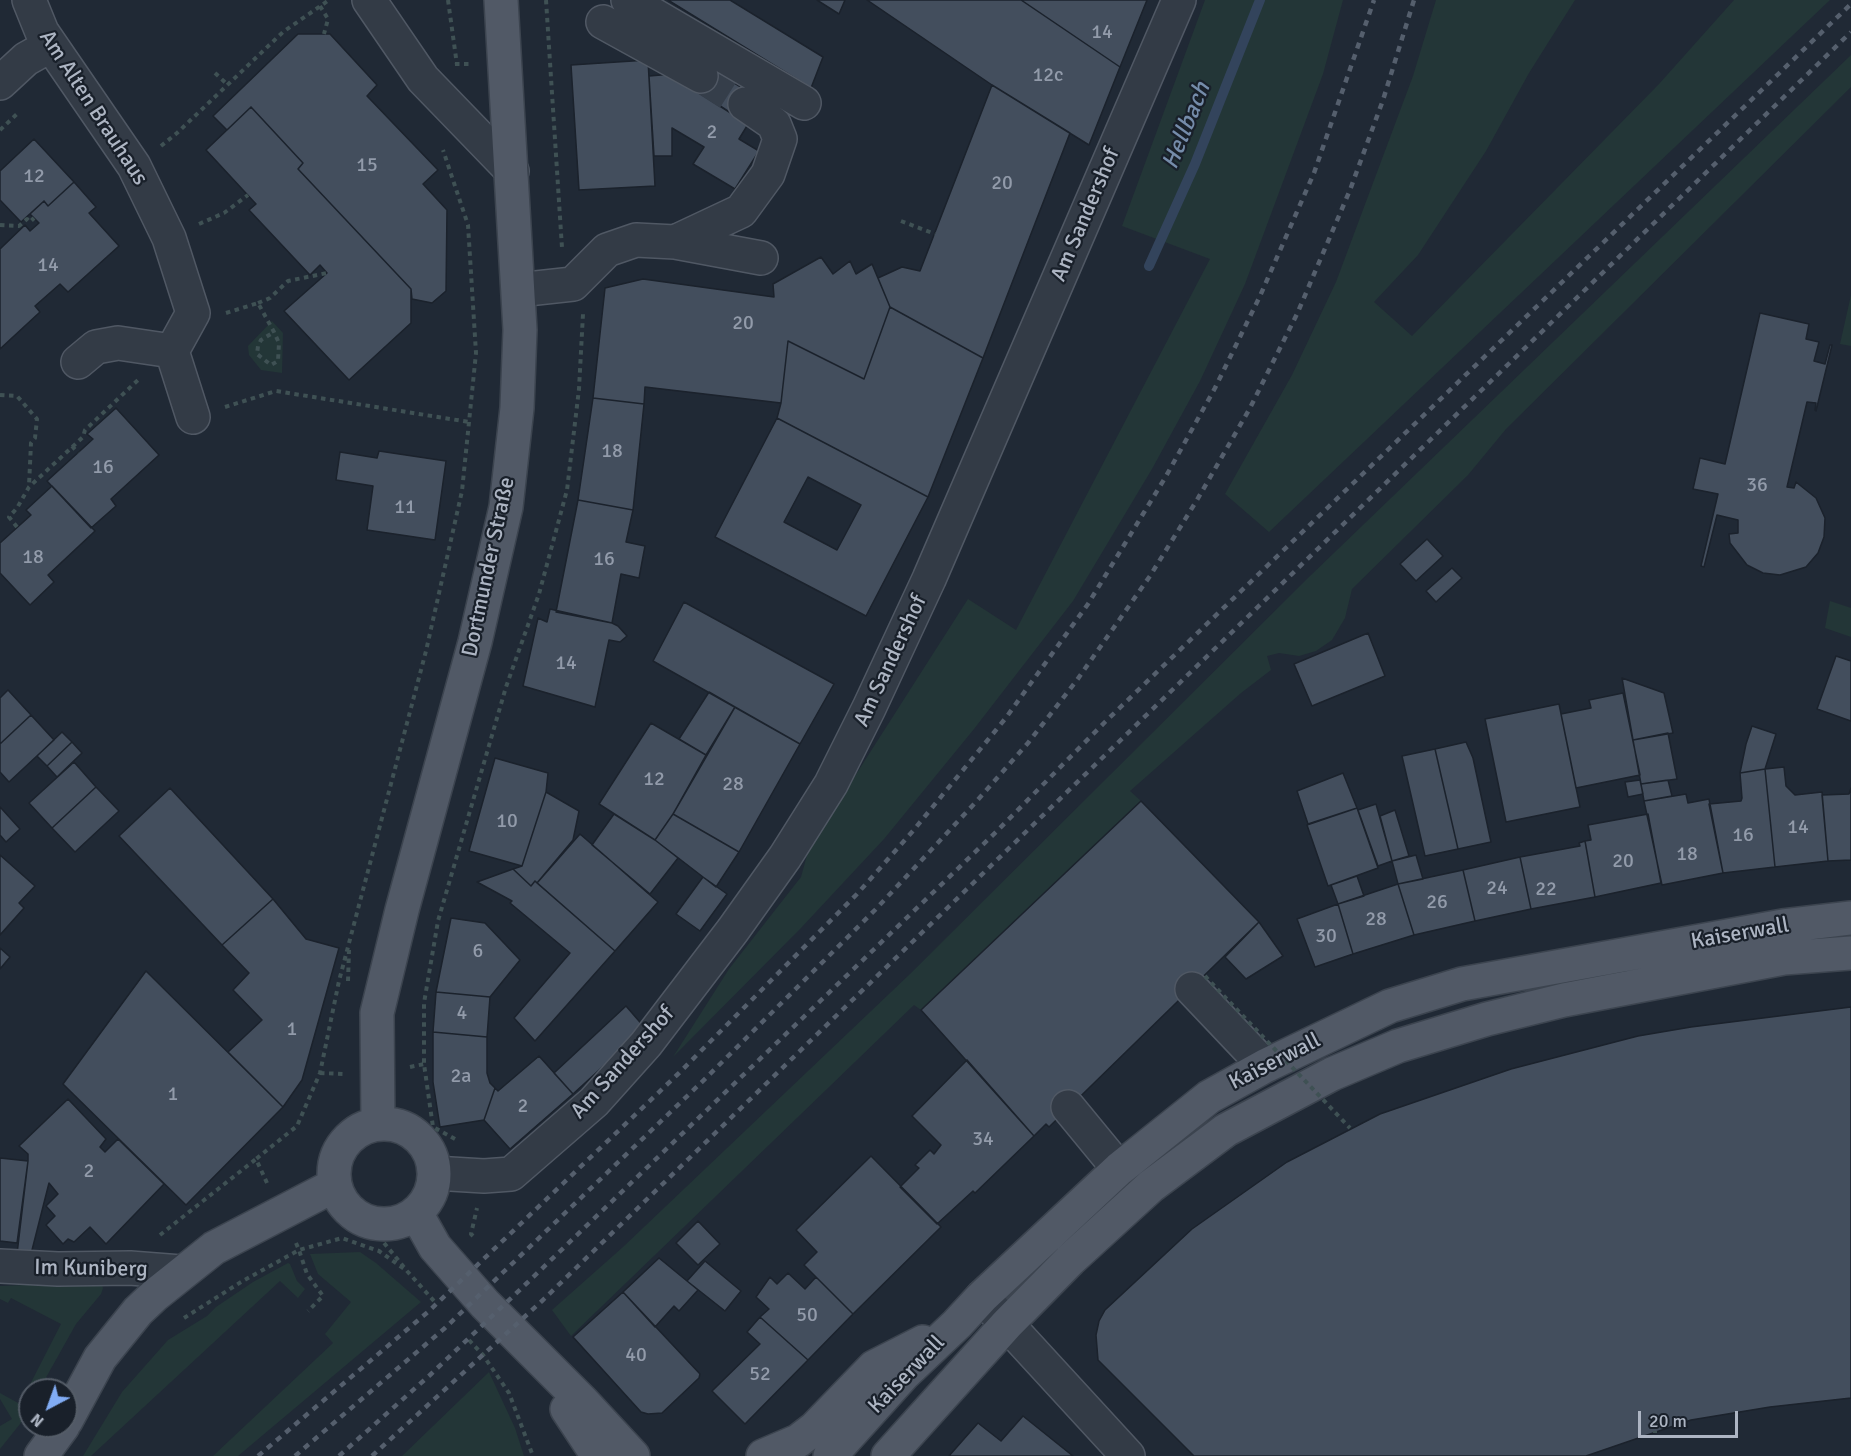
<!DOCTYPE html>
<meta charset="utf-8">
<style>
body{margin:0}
#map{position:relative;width:1851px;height:1456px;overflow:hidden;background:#202935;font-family:Signika,sans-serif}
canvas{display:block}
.north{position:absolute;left:18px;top:1378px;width:60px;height:60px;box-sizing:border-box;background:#19202a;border:2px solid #545c67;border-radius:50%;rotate:221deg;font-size:16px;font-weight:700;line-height:24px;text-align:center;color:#adb5c3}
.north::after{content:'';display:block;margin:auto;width:21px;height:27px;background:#81acf4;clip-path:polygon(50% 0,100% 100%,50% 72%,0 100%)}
.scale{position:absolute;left:1638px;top:1411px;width:100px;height:27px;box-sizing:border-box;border:3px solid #adb5c3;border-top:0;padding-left:8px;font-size:18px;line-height:21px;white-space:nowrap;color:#adb5c3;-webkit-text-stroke:4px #19202a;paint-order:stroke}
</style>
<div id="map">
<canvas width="1851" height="1456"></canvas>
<div class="north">N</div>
<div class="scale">20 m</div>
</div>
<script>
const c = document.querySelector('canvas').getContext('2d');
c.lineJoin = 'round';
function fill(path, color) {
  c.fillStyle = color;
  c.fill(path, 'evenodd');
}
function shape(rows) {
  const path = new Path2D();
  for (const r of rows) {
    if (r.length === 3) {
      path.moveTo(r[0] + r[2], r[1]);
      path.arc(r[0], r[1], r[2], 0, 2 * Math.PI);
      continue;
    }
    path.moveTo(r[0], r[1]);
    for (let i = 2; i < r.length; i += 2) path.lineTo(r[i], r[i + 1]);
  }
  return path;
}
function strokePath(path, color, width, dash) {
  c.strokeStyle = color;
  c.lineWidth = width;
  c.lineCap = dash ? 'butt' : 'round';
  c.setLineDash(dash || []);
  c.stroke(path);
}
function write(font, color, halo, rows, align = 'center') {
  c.font = font + ' Signika,sans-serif';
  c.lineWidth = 4.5;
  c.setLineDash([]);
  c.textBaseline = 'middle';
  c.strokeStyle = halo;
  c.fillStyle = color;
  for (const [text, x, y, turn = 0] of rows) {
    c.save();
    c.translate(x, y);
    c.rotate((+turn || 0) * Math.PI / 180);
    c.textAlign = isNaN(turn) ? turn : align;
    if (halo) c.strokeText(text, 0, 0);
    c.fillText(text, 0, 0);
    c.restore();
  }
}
const green = shape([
 [1205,0,1343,0,1323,74,1245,284,1200,381,1152,469,1073,601,974,729,884,839,801,928,673,1057,729,969,801,877,809,848,968,599,1016,630,1210,259,1122,226],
 [1436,0,1575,0,1529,73,1486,151,1418,255,1374,302,1412,336,1659,84,1734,0,1830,0,1269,532,1225,494,1292,375,1336,282,1413,76],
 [1851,55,1851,87,1506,429,1468,475,1352,589,1345,618,1332,640,1316,651,1299,656,1279,653,1267,656,1271,670,1241,693,1130,791,1141,801,921,1010,914,1005,571,1336,552,1310,623,1247,910,974,1309,577],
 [1851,295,1851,346,1840,344],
 [272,321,283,333,282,373,261,370,249,355,248,346],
 [1830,601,1851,608,1851,637,1825,628],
 [360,1252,376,1263,421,1302,238,1456,213,1456,333,1343,325,1334,351,1302,318,1274,310,1254],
 [288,1263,290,1264,297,1281,305,1289,298,1298,280,1281,91,1456,83,1456,122,1392,168,1340,207,1316,216,1307,253,1282],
 [101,1282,103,1288,101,1294,76,1324,39,1390,30,1390,30,1407,20,1424,0,1449,0,1426,12,1419,0,1399,0,1393,20,1404,61,1324,11,1298,8,1303,0,1299,0,1286],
 [489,1372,515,1428,524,1456,402,1456]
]);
const stream = shape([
 [1149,266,1195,164,1260,0]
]);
const building = shape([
 [668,0,730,0,823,57,811,88,668,0],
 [817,0,845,0,839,14,817,0],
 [867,0,1021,0,1120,67,1089,145,992,85,867,0],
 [1021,0,1147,0,1120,67,1021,0],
 [298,34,330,34,377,85,367,96,438,170,423,184,447,210,446,291,432,303,412,299,411,289,298,169,303,163,251,107,227,130,213,116,298,34],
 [648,60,655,186,579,190,571,65,648,60],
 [707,66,752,94,737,117,693,89,707,66],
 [673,74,737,117,750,121,739,139,759,151,735,189,693,164,704,147,672,128,672,156,654,156,649,76,673,74],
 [992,85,1070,133,983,358,890,307,878,278,902,267,920,271,992,85],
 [251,107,303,163,298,169,411,289,411,323,349,380,284,311,327,273,320,265,310,275,249,210,256,204,206,150,251,107],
 [34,139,74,182,48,206,44,201,21,222,0,200,0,171,34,139],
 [74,182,96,207,89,213,119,246,68,292,60,284,35,306,40,312,0,349,0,249,25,225,30,231,39,223,30,214,44,201,48,206,74,182],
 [821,257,833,274,850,261,856,274,872,264,890,307,864,379,788,341,781,403,645,387,644,404,593,398,605,288,643,279,774,297,773,284,821,257],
 [890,307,983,358,928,497,777,418,781,403,788,341,864,379,890,307],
 [1760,313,1809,324,1806,339,1819,342,1814,361,1825,364,1830,345,1832,345,1816,411,1815,410,1816,403,1807,402,1787,487,1794,488,1796,482,1816,498,1825,518,1824,537,1818,553,1806,567,1780,575,1763,573,1747,565,1730,543,1729,534,1738,533,1738,520,1717,515,1704,567,1701,566,1718,494,1693,489,1700,458,1725,464,1760,313],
 [593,398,644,404,633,510,578,500,593,398],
 [116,408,159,455,111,499,116,506,91,528,47,481,93,439,87,434,116,408],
 [777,418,928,497,866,616,715,537,777,418],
 [808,477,861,505,837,550,784,522,808,477],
 [379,451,446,461,435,540,367,530,373,486,336,480,340,452,377,458,379,451],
 [52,486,95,531,48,575,54,582,30,605,0,573,0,543,31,515,26,510,52,486],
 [578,500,633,510,626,542,645,546,639,578,621,574,612,623,556,612,578,500],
 [1427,539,1443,556,1416,581,1400,564,1427,539],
 [1452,568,1462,578,1436,602,1426,591,1452,568],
 [684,602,834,684,800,744,653,661,684,602],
 [550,609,612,623,618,626,627,636,620,642,609,640,595,707,523,686,538,618,547,622,550,609],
 [1368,633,1385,676,1312,706,1294,664,1368,633],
 [1836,656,1851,661,1851,721,1817,709,1836,656],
 [1622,678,1664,693,1673,733,1633,740,1622,678],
 [8,690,31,715,0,744,0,698,8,690],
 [709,692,735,707,706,755,679,739,709,692],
 [1623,693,1640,775,1576,788,1561,714,1591,708,1589,700,1623,693],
 [1559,704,1580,807,1506,822,1485,719,1559,704],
 [735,707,800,744,739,852,673,814,735,707],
 [31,715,54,740,9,782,0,772,0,744,31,715],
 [651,723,706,755,673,814,655,840,599,804,651,723],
 [1752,726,1776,734,1765,769,1740,773,1746,744,1752,726],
 [62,732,72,742,47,766,37,756,62,732],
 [1668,733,1677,779,1641,784,1633,740,1668,733],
 [72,742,82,753,57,777,47,766,72,742],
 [1466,742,1473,758,1491,842,1458,849,1435,749,1466,742],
 [1435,749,1458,849,1425,856,1402,756,1435,749],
 [495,758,548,773,546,792,522,866,469,851,495,758],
 [74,762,96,787,52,828,29,803,74,762],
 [1784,767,1786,786,1795,795,1822,792,1828,861,1775,867,1765,769,1784,767],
 [1765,769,1775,867,1723,873,1709,804,1741,801,1742,798,1740,773,1765,769],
 [1343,773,1357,808,1308,824,1297,791,1343,773],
 [1640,780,1643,794,1628,797,1625,782,1640,780],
 [1668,780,1672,796,1644,801,1641,784,1668,780],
 [96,787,119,811,75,852,52,828,96,787],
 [170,788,273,899,222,945,119,836,170,788],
 [1851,788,1851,860,1828,861,1822,795,1849,794,1851,788],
 [546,792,579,811,573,840,537,883,535,881,531,886,513,869,522,866,546,792],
 [1686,794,1688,803,1709,799,1723,873,1662,885,1644,801,1686,794],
 [1141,801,1259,922,1049,1127,1046,1124,1034,1136,921,1010,1141,801],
 [1376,804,1392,861,1378,866,1358,810,1376,804],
 [0,807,20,829,6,842,0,835,0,807],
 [1357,808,1378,868,1328,886,1307,825,1357,808],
 [1395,810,1409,856,1392,861,1380,816,1395,810],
 [614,814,655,840,678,858,650,894,592,845,614,814],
 [673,814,739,852,716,887,655,840,673,814],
 [1648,814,1661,883,1595,897,1585,841,1591,840,1588,825,1648,814],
 [580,834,658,902,615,951,537,883,580,834],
 [1585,841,1595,897,1531,909,1520,857,1580,846,1579,843,1585,841],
 [0,855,35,886,19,903,24,908,0,935,0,855],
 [1416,855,1423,879,1398,884,1392,861,1416,855],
 [1520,857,1531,909,1475,921,1463,870,1520,857],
 [513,869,531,886,535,881,615,951,535,1041,514,1018,570,953,510,903,512,901,477,882,513,869],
 [1463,870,1475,921,1414,935,1398,884,1463,870],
 [1357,876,1364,896,1338,904,1331,885,1357,876],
 [703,877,727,894,700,931,676,914,703,877],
 [1398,884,1414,935,1353,954,1338,904,1398,884],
 [273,899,306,939,339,948,302,1080,283,1107,228,1052,262,1020,233,990,249,973,222,945,273,899],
 [1338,904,1353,954,1315,967,1297,919,1338,904],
 [451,918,485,923,520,960,490,997,436,992,451,918],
 [1259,922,1283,956,1246,979,1225,957,1259,922],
 [0,948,10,957,0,969,0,948],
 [146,971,283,1107,186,1205,63,1084,146,971],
 [436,992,490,997,487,1037,433,1032,436,992],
 [626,1006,645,1028,573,1094,554,1073,626,1006],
 [1851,1007,1851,1398,1770,1407,1691,1420,1586,1456,1194,1456,1098,1360,1096,1335,1099,1321,1105,1310,1192,1229,1287,1162,1380,1114,1511,1069,1638,1036,1691,1027,1851,1007],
 [433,1032,487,1037,487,1073,490,1083,495,1088,484,1120,440,1127,433,1082,433,1032],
 [539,1056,573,1094,510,1149,484,1120,495,1088,498,1091,539,1056],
 [967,1060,1034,1136,975,1193,973,1191,937,1224,900,1187,919,1168,915,1165,930,1150,934,1154,941,1145,912,1116,967,1060],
 [68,1099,106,1139,100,1147,105,1152,118,1139,164,1184,106,1244,90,1227,74,1242,68,1239,63,1244,46,1225,55,1216,46,1206,58,1194,49,1183,30,1258,17,1254,28,1161,28,1154,19,1146,68,1099],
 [871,1156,941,1227,853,1314,804,1265,817,1252,796,1230,871,1156],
 [0,1158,28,1161,17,1243,0,1241,0,1158],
 [698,1221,720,1244,698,1265,676,1243,698,1221],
 [659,1258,698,1290,679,1311,674,1306,655,1327,623,1292,659,1258],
 [705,1261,741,1291,725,1311,687,1281,705,1261],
 [788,1273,805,1289,816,1277,853,1314,808,1360,760,1317,769,1309,756,1297,770,1277,777,1284,788,1273],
 [623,1292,700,1374,699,1378,662,1413,648,1414,641,1412,573,1337,623,1292],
 [760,1317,808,1360,745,1424,712,1391,760,1344,747,1332,760,1317],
 [1023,1416,1073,1456,949,1456,978,1423,1001,1441,1023,1416]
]);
const minorTunnel = shape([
 [701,76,745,104]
]);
const path = shape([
 [448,0,457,65],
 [546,0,562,248],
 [320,6,328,19,324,34],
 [455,64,472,64],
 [215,73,228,85],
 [0,130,17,114],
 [161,146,177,133,283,32,329,0],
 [901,221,935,234],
 [199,224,224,213,248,195],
 [0,225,19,226,27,219,30,222,34,218],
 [258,303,270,298,288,281,327,273],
 [226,313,258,303,274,332,279,343,278,361,271,365,257,354,258,346,261,340,274,332],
 [0,395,17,396,37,419,35,438,31,443,29,486],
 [225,407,276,391,469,422],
 [72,446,78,453],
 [17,527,9,517,17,508,29,487,83,437,85,430,138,380],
 [348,981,349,950],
 [410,1067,424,1064],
 [320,1073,344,1074],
 [455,1139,433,1127,424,1064,424,1003,438,921,506,687,539,594,567,490,579,389,583,314],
 [267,1183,256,1159,297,1126,320,1073,339,981,426,651,462,491,476,353,468,225,443,150],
 [367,1222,407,1271,434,1301],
 [160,1235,256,1159],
 [473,1236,471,1234,477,1208],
 [296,1243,299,1250,342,1238,379,1251,407,1271],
 [184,1318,241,1282,299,1250,307,1274,323,1296,308,1311],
 [469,1340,483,1355,509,1393,533,1456],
 [1655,1431,1655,1433]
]);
const minor = shape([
 [29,0,42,32,134,166,169,238,193,313,172,351,193,417],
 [369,0,423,79,512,171],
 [628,0,804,103],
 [603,22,701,76],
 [0,83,26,59,51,45],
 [675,242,741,211,768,174,780,139,774,124,745,104],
 [518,290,573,284,607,250,636,240,675,242,761,258],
 [78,362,96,347,118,343,172,351],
 [1192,989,1265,1066],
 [1068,1107,1119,1169],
 [434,1173,484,1176,511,1174,594,1102,646,1044,733,930,785,857,831,784,869,708,929,579,1179,0],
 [0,1266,58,1269,130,1268,181,1272],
 [982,1297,1128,1456]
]);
const major = shape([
 [378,1124,377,1013,402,910,475,642,506,507,517,408,520,330,501,0],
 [384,1174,50],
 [416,1213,435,1247,485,1304,583,1402,633,1456],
 [567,1409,598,1456],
 [66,1421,100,1358,138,1311,155,1295,214,1248,335,1185],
 [41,1456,63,1426],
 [763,1456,798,1441,815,1428,874,1367,923,1342],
 [830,1456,904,1374,957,1324,982,1297,1119,1169,1209,1097,1265,1066,1390,1006,1462,984,1783,926,1851,918],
 [888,1456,1007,1324,1070,1260,1151,1186,1226,1130,1332,1074,1398,1046,1487,1019,1564,1000,1784,958,1851,953]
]);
const rail = shape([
 [258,1456,429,1311,678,1074,857,894,912,832,1005,719,1088,604,1165,478,1215,388,1260,296,1314,173,1374,0],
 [295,1456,445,1328,706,1078,875,910,975,803,1028,743,1077,680,1150,576,1197,500,1250,408,1297,314,1350,190,1383,100,1414,0],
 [339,1456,430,1375,527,1283,997,831,1105,722,1851,4],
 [372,1456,543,1300,1851,32]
]);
const pathBridge = shape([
 [1205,976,1350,1128]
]);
const numberNames = [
 ["14",1102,33],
 ["12c",1048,76],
 ["2",712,133],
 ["15",367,166],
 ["12",34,177],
 ["20",1002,184],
 ["14",48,266],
 ["20",743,324],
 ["18",612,452],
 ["16",103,468],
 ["36",1757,486],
 ["11",405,508],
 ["18",33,558],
 ["16",604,560],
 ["14",566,664],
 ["12",654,780],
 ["28",733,785],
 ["10",507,822],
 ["14",1798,828],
 ["16",1743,836],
 ["18",1687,855],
 ["20",1623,862],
 ["24",1497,889],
 ["22",1546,890],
 ["26",1437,903],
 ["28",1376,920],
 ["30",1326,937],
 ["6",478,952],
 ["4",462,1014],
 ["1",292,1030],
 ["2a",461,1077],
 ["1",173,1095],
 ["2",523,1107],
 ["34",983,1140],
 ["2",89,1172],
 ["50",807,1316],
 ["40",636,1356],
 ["52",760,1375]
];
const streetNames = [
 ["Am Alten Brauhaus",93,108,57],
 ["Am Sandershof",1086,215,-67],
 ["Dortmunder Straße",489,567,-78],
 ["Am Sandershof",891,661,-65],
 ["Kaiserwall",1740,934,-10],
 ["Kaiserwall",1275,1062,-27],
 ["Am Sandershof",623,1063,-48],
 ["Im Kuniberg",91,1269,1],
 ["Kaiserwall",907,1375,-46]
];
const waterNames = [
 ["Hellbach",1187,126,-68]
];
fill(green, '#233637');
strokePath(stream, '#33445c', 10);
fill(building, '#434e5d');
strokePath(building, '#1b222c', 1.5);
strokePath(minorTunnel, '#353e4a', 33, [33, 16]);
strokePath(minor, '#505864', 36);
strokePath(major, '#3c444f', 36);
strokePath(path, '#3f5154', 4, [4.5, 4.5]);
strokePath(minor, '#333b46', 33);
strokePath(major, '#515966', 33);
strokePath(rail, '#555f6d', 4.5, [6, 6]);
strokePath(pathBridge, '#3f5154', 4, [4.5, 4.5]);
write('20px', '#929baa', null, numberNames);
write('22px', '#adb5c3', '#19202a', streetNames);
write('italic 24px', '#758caa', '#19202a', waterNames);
</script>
